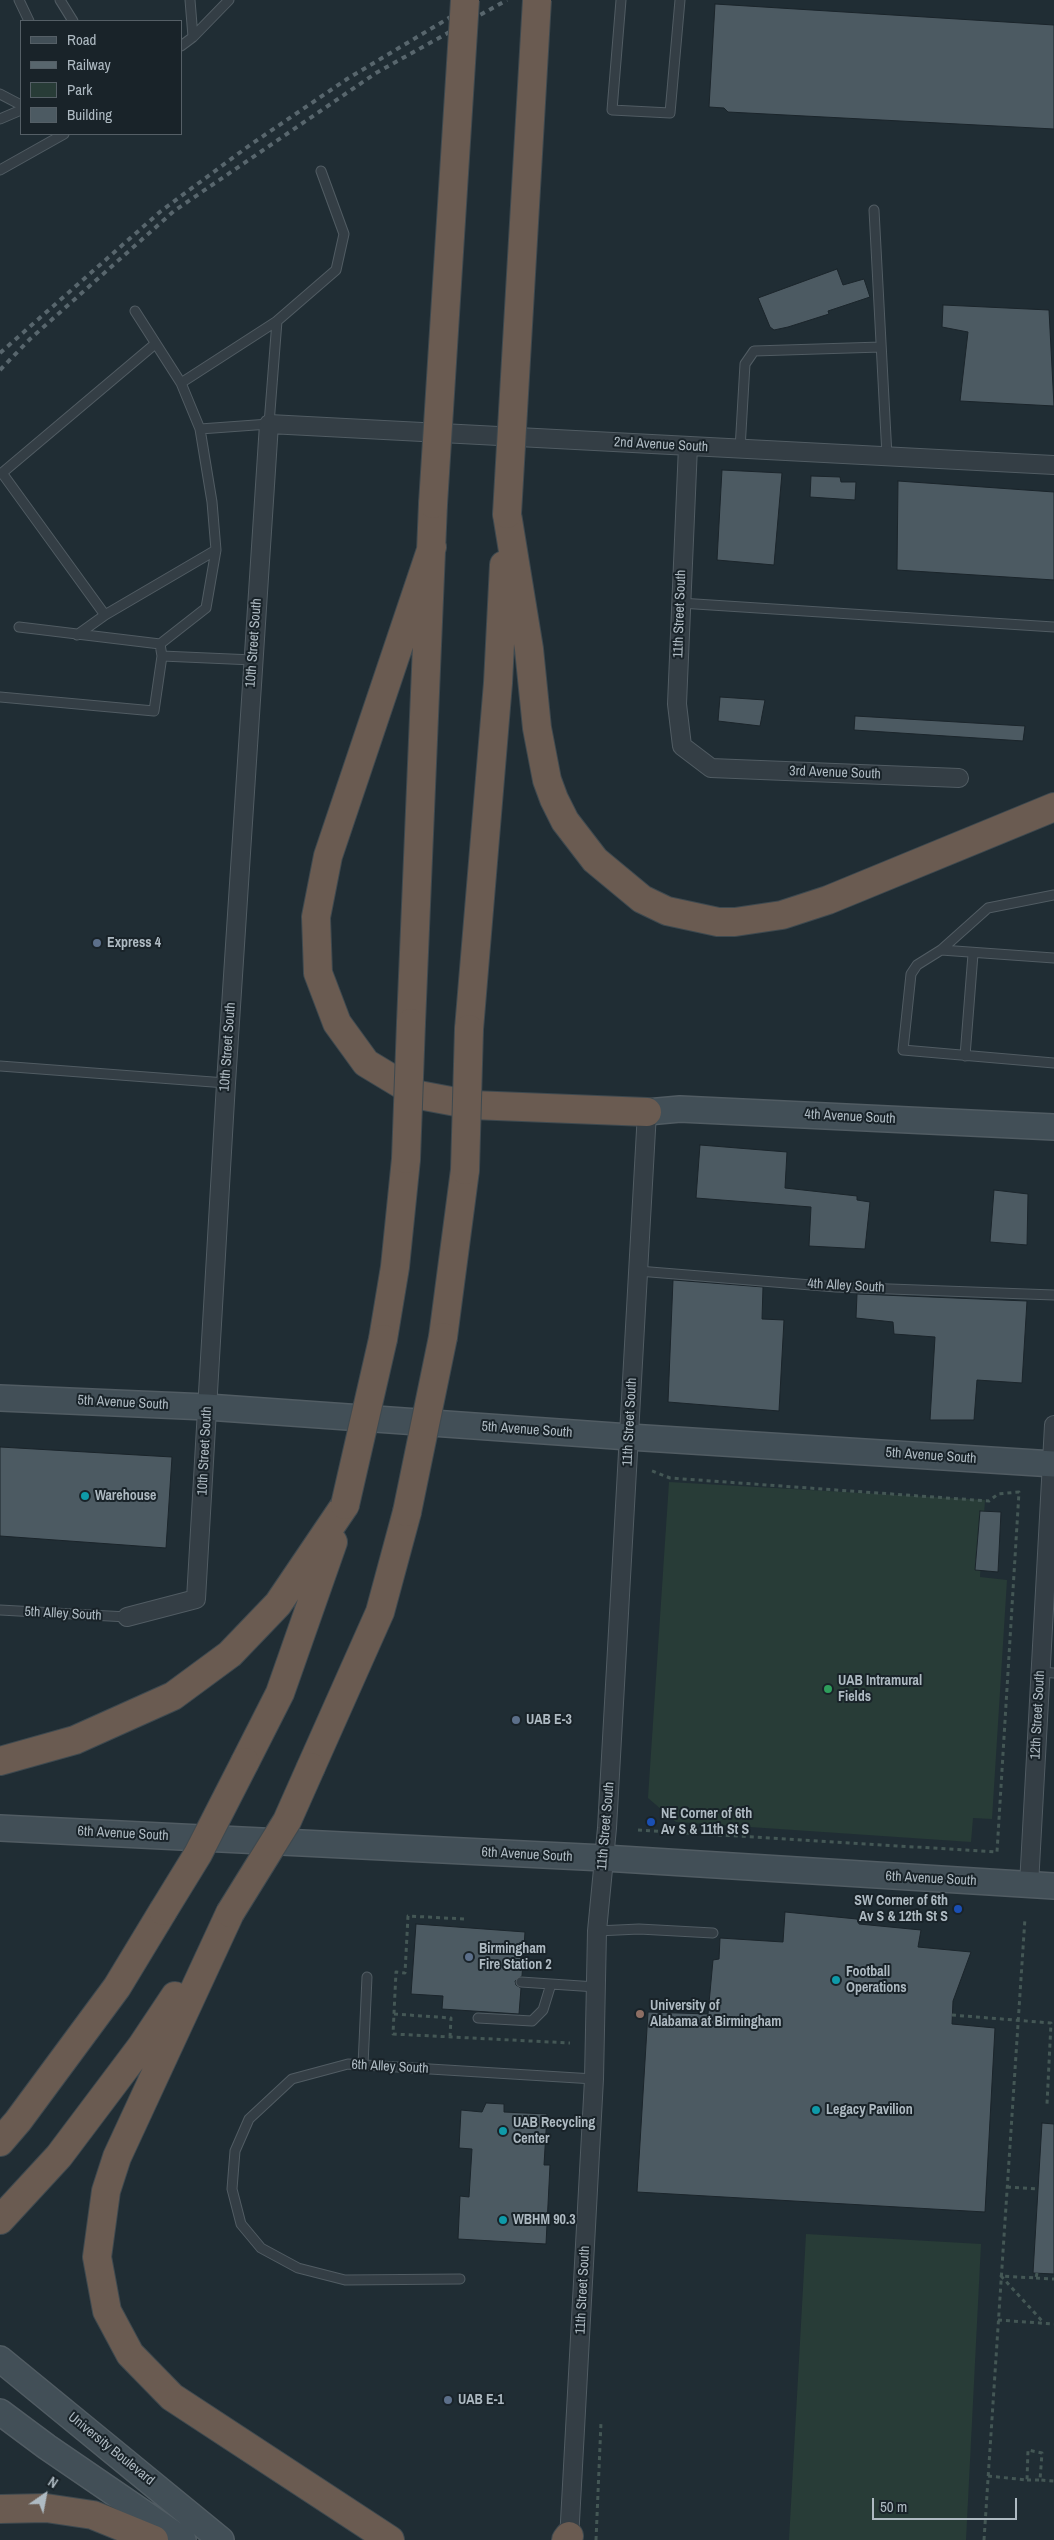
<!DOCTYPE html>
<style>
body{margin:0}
#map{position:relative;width:1054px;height:2540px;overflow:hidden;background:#202d34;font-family:"Archivo Narrow",sans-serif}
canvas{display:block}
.legend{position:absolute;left:20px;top:20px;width:162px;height:115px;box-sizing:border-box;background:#192329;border:1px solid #555f66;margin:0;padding:6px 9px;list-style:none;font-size:15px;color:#aebac2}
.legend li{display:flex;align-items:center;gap:10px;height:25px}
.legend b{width:25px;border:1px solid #555f66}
.north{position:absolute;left:20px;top:2470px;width:50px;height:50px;-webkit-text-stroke:4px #192329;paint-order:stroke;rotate:33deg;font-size:14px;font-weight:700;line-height:20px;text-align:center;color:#aebac2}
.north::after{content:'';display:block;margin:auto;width:18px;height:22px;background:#aebac2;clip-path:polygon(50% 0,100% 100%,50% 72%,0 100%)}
.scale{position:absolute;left:872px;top:2498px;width:145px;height:22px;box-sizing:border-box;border:2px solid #aebac2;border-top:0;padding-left:6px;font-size:15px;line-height:18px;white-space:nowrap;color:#aebac2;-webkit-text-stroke:4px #192329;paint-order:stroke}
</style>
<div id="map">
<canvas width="1054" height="2540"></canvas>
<ul class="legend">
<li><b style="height:6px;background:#424f57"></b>Road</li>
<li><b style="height:6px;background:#58666d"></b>Railway</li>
<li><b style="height:14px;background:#283c37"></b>Park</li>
<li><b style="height:14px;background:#4c5a62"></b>Building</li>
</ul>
<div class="north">N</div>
<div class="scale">50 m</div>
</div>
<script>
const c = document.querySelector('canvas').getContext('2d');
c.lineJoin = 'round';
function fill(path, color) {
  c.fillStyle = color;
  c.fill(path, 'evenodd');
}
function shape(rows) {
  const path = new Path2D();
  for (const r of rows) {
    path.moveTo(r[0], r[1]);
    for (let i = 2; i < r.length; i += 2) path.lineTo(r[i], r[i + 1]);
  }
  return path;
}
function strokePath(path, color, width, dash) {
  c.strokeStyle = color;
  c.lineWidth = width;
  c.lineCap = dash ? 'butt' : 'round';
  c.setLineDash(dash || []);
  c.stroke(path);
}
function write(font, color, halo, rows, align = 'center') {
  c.font = font + ' "Archivo Narrow",sans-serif';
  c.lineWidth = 4;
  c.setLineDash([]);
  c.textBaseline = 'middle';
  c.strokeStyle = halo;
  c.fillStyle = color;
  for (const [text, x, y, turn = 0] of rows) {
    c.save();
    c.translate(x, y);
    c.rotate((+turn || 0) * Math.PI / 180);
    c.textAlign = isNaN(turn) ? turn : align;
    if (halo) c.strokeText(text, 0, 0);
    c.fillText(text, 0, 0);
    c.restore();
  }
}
const green = shape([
 [669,1482,985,1500,980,1577,1007,1580,992,1819,973,1818,971,1842,676,1822,648,1798],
 [806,2234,981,2244,966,2540,789,2540]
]);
const building = shape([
 [715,4,1054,25,1054,129,728,112,724,108,709,107,715,4],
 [837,269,843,285,864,279,870,297,828,311,829,314,788,327,774,330,770,327,758,298,837,269],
 [943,305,1049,310,1054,406,960,401,968,332,942,327,943,305],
 [722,470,782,473,774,565,717,560,722,470],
 [811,476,840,477,841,482,856,482,855,500,810,497,811,476],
 [898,481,1054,492,1054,580,897,570,898,481],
 [720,697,765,700,760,726,718,721,720,697],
 [855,716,1025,726,1023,741,854,730,855,716],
 [700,1145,787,1152,785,1188,857,1196,857,1200,870,1202,865,1249,809,1246,811,1207,696,1198,700,1145],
 [994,1190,1028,1194,1027,1245,990,1242,994,1190],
 [673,1280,763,1287,762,1319,784,1320,779,1411,668,1402,673,1280],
 [857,1294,1027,1301,1022,1383,977,1380,974,1420,930,1420,935,1337,894,1334,893,1322,856,1318,857,1294],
 [0,1447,172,1457,166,1548,0,1536,0,1447],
 [980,1511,1001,1512,998,1572,975,1570,980,1511],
 [785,1912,857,1919,859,1924,921,1930,918,1947,971,1952,953,2001,952,2024,995,2028,985,2212,637,2192,648,2012,708,2014,713,1960,719,1959,720,1938,783,1942,785,1912],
 [416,1924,525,1932,522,1976,515,1981,516,1985,521,1988,519,2014,442,2009,443,1996,411,1994,416,1924],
 [486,2103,504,2104,504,2112,547,2114,544,2165,550,2165,546,2244,458,2239,460,2196,469,2197,472,2149,459,2148,461,2110,482,2112,486,2103],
 [1042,2123,1054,2124,1054,2274,1033,2273,1042,2123]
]);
const path = shape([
 [638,1830,997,1852,1019,1492,998,1494,989,1501,670,1478,650,1470],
 [464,1919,408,1916,405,1973,396,1972,393,2034,570,2043],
 [394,2014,451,2018,450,2037],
 [952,2015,1051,2023,1047,2104],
 [1007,2187,1038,2189],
 [1037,2273,1036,2278,1001,2276,1044,2323],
 [1036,2278,1054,2279],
 [998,2320,1054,2324],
 [988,2476,1027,2480,1028,2450,1042,2453,1040,2480,1054,2481],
 [1027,2480,1040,2480],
 [596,2540,601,2422],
 [984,2540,1025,1918]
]);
const lane = shape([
 [19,0,29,21],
 [60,0,73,21],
 [621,0,612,110,670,113,680,0],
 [193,37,229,0],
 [181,46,193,37,190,0],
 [0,94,21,105],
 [0,119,21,110],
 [0,170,64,134],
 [874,210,887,456],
 [135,311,181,383,277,321],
 [200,429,269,424,277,321,336,270,344,234,321,171],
 [740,449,745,364,754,351,881,347],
 [680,603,1054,627],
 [105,615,2,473,155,344],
 [19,627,160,644,206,608,216,550,212,502,200,429,181,383],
 [77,635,105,615,216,550],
 [162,656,253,660],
 [0,697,154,711,162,656,160,644],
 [941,950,988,908,1054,895],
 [1054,958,941,950,917,965,911,974,903,1050,1054,1063],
 [965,1056,973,954],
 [0,1066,226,1083],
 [638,1271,836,1287,1054,1295],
 [0,1610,127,1617],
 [1041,1672,1054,1673],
 [597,1931,639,1929,713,1933],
 [521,1982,596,1987],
 [478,2018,532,2021,543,2010,551,1984],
 [363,2065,367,1977],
 [460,2279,345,2280,298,2268,261,2248,241,2224,232,2189,235,2151,249,2119,292,2079,348,2064,594,2079]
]);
const street = shape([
 [688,446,677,704,682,746,711,768,959,778],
 [127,1617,196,1599,226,1083,269,424,1054,465],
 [1029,1885,1054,1425],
 [569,2540,594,2079,597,1931,607,1828,647,1112]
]);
const secondary = shape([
 [647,1112,680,1109,1054,1127],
 [0,1398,207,1407,629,1437,1054,1464],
 [0,1828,604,1858,1054,1886],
 [0,2359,221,2540],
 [0,2412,47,2447,183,2540]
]);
const highway = shape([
 [507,514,529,649,537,728,547,780,554,799,565,821,595,860,642,899,667,911,718,922,735,922,782,915,828,900,1054,807],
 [432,547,328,856,316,917,318,973,337,1023,366,1063,419,1095,472,1105,647,1112],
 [411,1023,433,504],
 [469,1029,498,683,504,565],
 [443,1337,465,1170],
 [383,1339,395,1267,406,1159],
 [0,1761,75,1740,173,1696,230,1654,278,1604,345,1505],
 [245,1762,280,1693,333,1542],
 [311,1767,380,1612,407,1512],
 [230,1913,117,2157,106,2191,97,2257,107,2311,130,2354,172,2397,390,2540],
 [0,2142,18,2121,117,1987,163,1911],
 [0,2220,59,2156,141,2047,175,1996],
 [0,2509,46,2508,93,2515,154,2540],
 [566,2540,569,2536]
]);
const rail = shape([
 [0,353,161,211,250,145,347,79,479,0],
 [0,370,30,339,174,211,376,73,507,0]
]);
const highwayBridge = shape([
 [433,504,465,0],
 [507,514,537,0],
 [406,1159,411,1023],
 [465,1170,469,1029],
 [345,1505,383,1339],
 [407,1512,443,1337],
 [163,1911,198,1854,245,1762],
 [230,1913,287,1821,311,1767]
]);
const markers = [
 [97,943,5,"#5c6f8a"],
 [85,1496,5,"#0f9aa8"],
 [828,1689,5,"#2e9e5b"],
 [516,1720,5,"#5c6f8a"],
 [651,1822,5,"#1a4fb4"],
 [958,1909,5,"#1a4fb4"],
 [469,1957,5,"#5c6f8a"],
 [836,1980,5,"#0f9aa8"],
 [640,2014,5,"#8d6e63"],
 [816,2110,5,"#0f9aa8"],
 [503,2131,5,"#0f9aa8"],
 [503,2220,5,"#0f9aa8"],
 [448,2400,5,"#5c6f8a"]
];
const streetNames = [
 ["2nd Avenue South",661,445,3],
 ["11th Street South",680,614,-88],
 ["10th Street South",254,643,-86],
 ["3rd Avenue South",835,773,2],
 ["10th Street South",228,1047,-86],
 ["4th Avenue South",850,1117,3],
 ["4th Alley South",846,1286,3],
 ["5th Avenue South",123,1403,3],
 ["11th Street South",630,1422,-87],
 ["5th Avenue South",527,1430,4],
 ["10th Street South",205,1451,-87],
 ["5th Avenue South",931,1456,4],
 ["5th Alley South",63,1614,3],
 ["12th Street South",1038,1715,-87],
 ["11th Street South",606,1826,-85],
 ["6th Avenue South",123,1834,3],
 ["6th Avenue South",527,1855,3],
 ["6th Avenue South",931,1879,3],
 ["6th Alley South",390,2067,3],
 ["11th Street South",583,2290,-87],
 ["University Boulevard",111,2449,39]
];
const poiNames = [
 ["Express 4",107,943],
 ["Warehouse",95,1496],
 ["UAB Intramural",838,1681],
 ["Fields",838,1697],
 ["UAB E-3",526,1720],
 ["NE Corner of 6th",661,1814],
 ["Av S & 11th St S",661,1830],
 ["SW Corner of 6th",948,1901,"right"],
 ["Av S & 12th St S",948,1917,"right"],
 ["Birmingham",479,1949],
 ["Fire Station 2",479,1965],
 ["Football",846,1972],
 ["Operations",846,1988],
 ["University of",650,2006],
 ["Alabama at Birmingham",650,2022],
 ["Legacy Pavilion",826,2110],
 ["UAB Recycling",513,2123],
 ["Center",513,2139],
 ["WBHM 90.3",513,2220],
 ["UAB E-1",458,2400]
];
fill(green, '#283c37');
fill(building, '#4c5a62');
strokePath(building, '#1b252b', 1);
strokePath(lane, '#515c63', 11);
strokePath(street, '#515c63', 20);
strokePath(secondary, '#515c63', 28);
strokePath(highway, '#3e494f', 30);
strokePath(path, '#445755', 3, [4, 4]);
strokePath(lane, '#343e45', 9);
strokePath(street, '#343e45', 18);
strokePath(secondary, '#424f57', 25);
strokePath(highway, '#6a5b51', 28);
strokePath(rail, '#58666d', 4, [5, 5]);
strokePath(highwayBridge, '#3e494f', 30, []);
strokePath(highwayBridge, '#6a5b51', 28);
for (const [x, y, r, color] of markers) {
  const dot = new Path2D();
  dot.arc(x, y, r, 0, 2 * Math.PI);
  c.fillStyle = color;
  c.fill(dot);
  strokePath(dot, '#192329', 2);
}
write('14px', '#aebac2', '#192329', streetNames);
write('bold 14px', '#aebac2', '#192329', poiNames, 'left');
</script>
